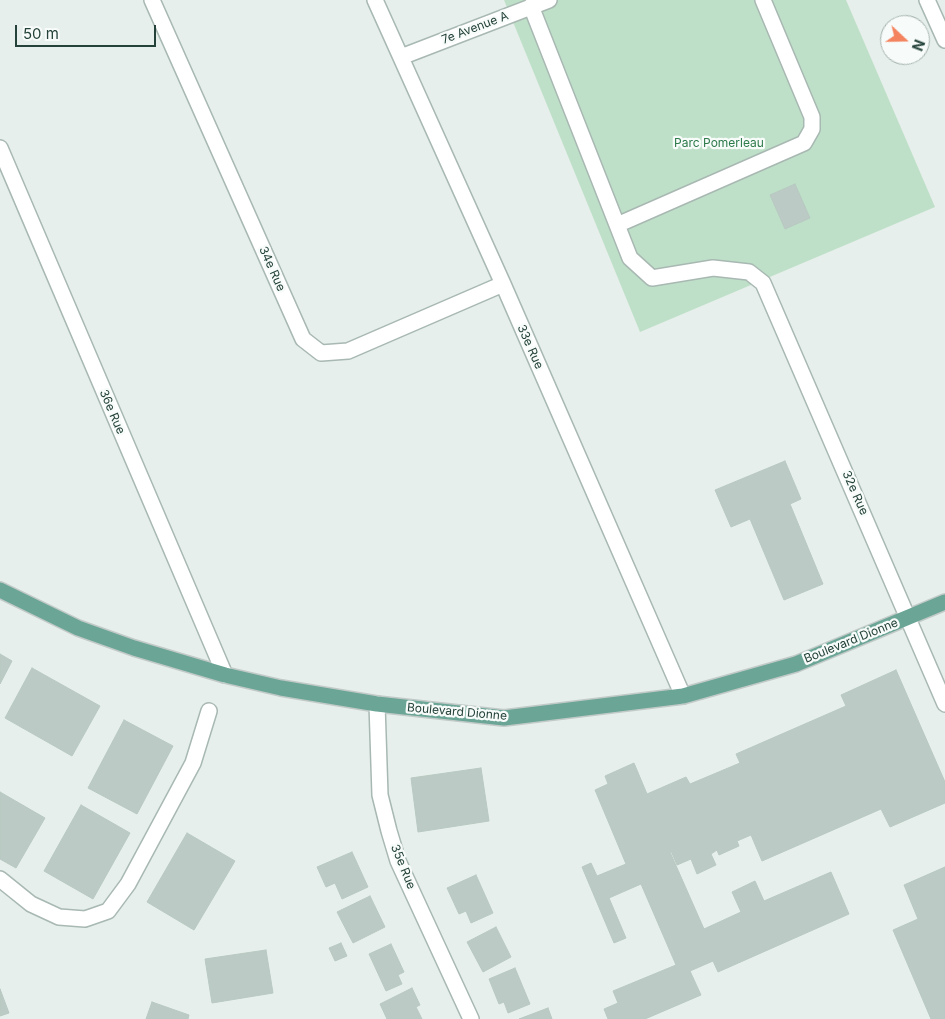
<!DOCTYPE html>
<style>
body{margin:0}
#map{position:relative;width:945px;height:1019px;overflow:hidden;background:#e6efeb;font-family:Inter,sans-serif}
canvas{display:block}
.north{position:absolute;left:880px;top:15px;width:50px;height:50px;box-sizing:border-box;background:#f7fbf9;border:1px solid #a3b1ad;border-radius:50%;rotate:111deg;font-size:14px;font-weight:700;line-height:20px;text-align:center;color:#24423a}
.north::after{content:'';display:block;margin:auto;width:18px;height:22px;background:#f4845f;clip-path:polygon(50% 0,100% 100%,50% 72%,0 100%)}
.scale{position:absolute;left:15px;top:25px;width:141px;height:22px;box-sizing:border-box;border:2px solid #24423a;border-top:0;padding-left:6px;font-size:15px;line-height:18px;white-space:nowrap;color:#24423a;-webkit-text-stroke:4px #f7fbf9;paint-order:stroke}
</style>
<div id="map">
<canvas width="945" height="1019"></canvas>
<div class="north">N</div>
<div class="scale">50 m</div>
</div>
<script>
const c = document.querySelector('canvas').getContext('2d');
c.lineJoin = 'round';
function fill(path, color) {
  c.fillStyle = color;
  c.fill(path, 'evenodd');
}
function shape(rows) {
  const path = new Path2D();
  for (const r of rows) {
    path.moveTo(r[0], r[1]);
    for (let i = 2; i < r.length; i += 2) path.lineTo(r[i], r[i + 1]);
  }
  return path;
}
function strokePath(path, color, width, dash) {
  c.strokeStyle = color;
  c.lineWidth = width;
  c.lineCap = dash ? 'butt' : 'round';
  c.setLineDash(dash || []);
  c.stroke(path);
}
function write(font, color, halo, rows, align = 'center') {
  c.font = font + ' Inter,sans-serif';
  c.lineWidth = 4.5;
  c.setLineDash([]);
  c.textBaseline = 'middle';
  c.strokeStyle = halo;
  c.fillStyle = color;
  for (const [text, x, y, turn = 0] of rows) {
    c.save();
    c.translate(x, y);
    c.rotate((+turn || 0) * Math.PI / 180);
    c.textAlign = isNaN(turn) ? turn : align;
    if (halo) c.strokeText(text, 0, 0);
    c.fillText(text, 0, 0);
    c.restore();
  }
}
const green = shape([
 [504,0,846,0,935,207,640,332]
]);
const building = shape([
 [795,184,810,218,785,229,770,195,795,184],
 [785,461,801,499,790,504,823,584,784,600,750,519,731,527,715,490,785,461],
 [0,654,12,661,0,684,0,654],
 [32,668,100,706,72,756,5,718,32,668],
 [896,670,945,782,945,803,890,827,881,809,762,861,751,835,737,841,739,846,719,855,717,850,711,854,716,865,697,874,691,859,677,865,671,851,670,852,704,929,741,912,732,892,755,881,764,901,831,872,849,914,718,972,713,961,690,971,701,995,645,1019,608,1019,604,1009,618,1003,613,991,676,965,641,884,609,898,626,938,614,943,582,867,591,863,597,876,626,864,595,790,608,784,605,776,634,763,647,794,686,777,690,784,740,763,736,754,846,706,841,695,896,670],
 [124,720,173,746,137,814,88,788,124,720],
 [481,768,489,821,418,832,411,778,481,768],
 [0,792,45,818,16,868,0,859,0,792],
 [81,805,130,833,93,899,44,871,81,805],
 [187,833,235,861,194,930,147,902,187,833],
 [352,852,368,887,342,899,335,883,326,887,317,867,352,852],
 [945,867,945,1019,931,1019,893,930,918,919,904,885,945,867],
 [476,875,493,913,471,923,466,911,459,914,447,888,476,875],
 [370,896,385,927,353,943,337,912,370,896],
 [496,927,511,957,483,972,467,942,496,927],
 [341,943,347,956,335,961,329,948,341,943],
 [391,944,404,972,398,975,402,984,386,991,369,954,391,944],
 [266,950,273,993,212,1003,205,959,266,950],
 [515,968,530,1004,508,1013,504,1002,499,1004,489,979,515,968],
 [412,988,420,1005,416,1007,422,1019,387,1019,380,1004,412,988],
 [0,989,9,1013,0,1016,0,989],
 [152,1002,189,1015,188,1019,146,1019,152,1002],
 [548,1008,552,1019,519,1019,548,1008]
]);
const minor = shape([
 [152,0,303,339,321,353,348,351,503,284],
 [375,0,503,284,683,696],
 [927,0,945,40],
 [531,6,630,258,652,278,713,268,749,272,763,283,945,704],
 [401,57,549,0],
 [0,148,225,675],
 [617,225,804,143,812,129,812,117,763,0],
 [377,704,380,795,389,831,398,861,471,1019],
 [0,879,31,904,59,917,85,919,108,911,128,884,193,763,209,711]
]);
const major = shape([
 [0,590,78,628,134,648,225,675,281,688,377,704,504,718,683,696,796,664,945,602]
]);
const streetNames = [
 ["7e Avenue A",475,28,-21],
 ["34e Rue",272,269,66],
 ["33e Rue",530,347,66],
 ["36e Rue",112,412,67],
 ["32e Rue",855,493,66],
 ["Boulevard Dionne",851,641,-22],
 ["Boulevard Dionne",457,712,5],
 ["35e Rue",403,867,68]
];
const parkNames = [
 ["Parc Pomerleau",719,143]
];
fill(green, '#bfe0c8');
fill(building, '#bbcac4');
strokePath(building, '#b8c9c2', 1);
strokePath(minor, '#a8b8b2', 18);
strokePath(major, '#c2cac8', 18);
strokePath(minor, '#fff', 15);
strokePath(major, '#6aa596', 15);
write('12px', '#24423a', '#f7fbf9', streetNames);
write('12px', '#2d7a4b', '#f7fbf9', parkNames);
</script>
